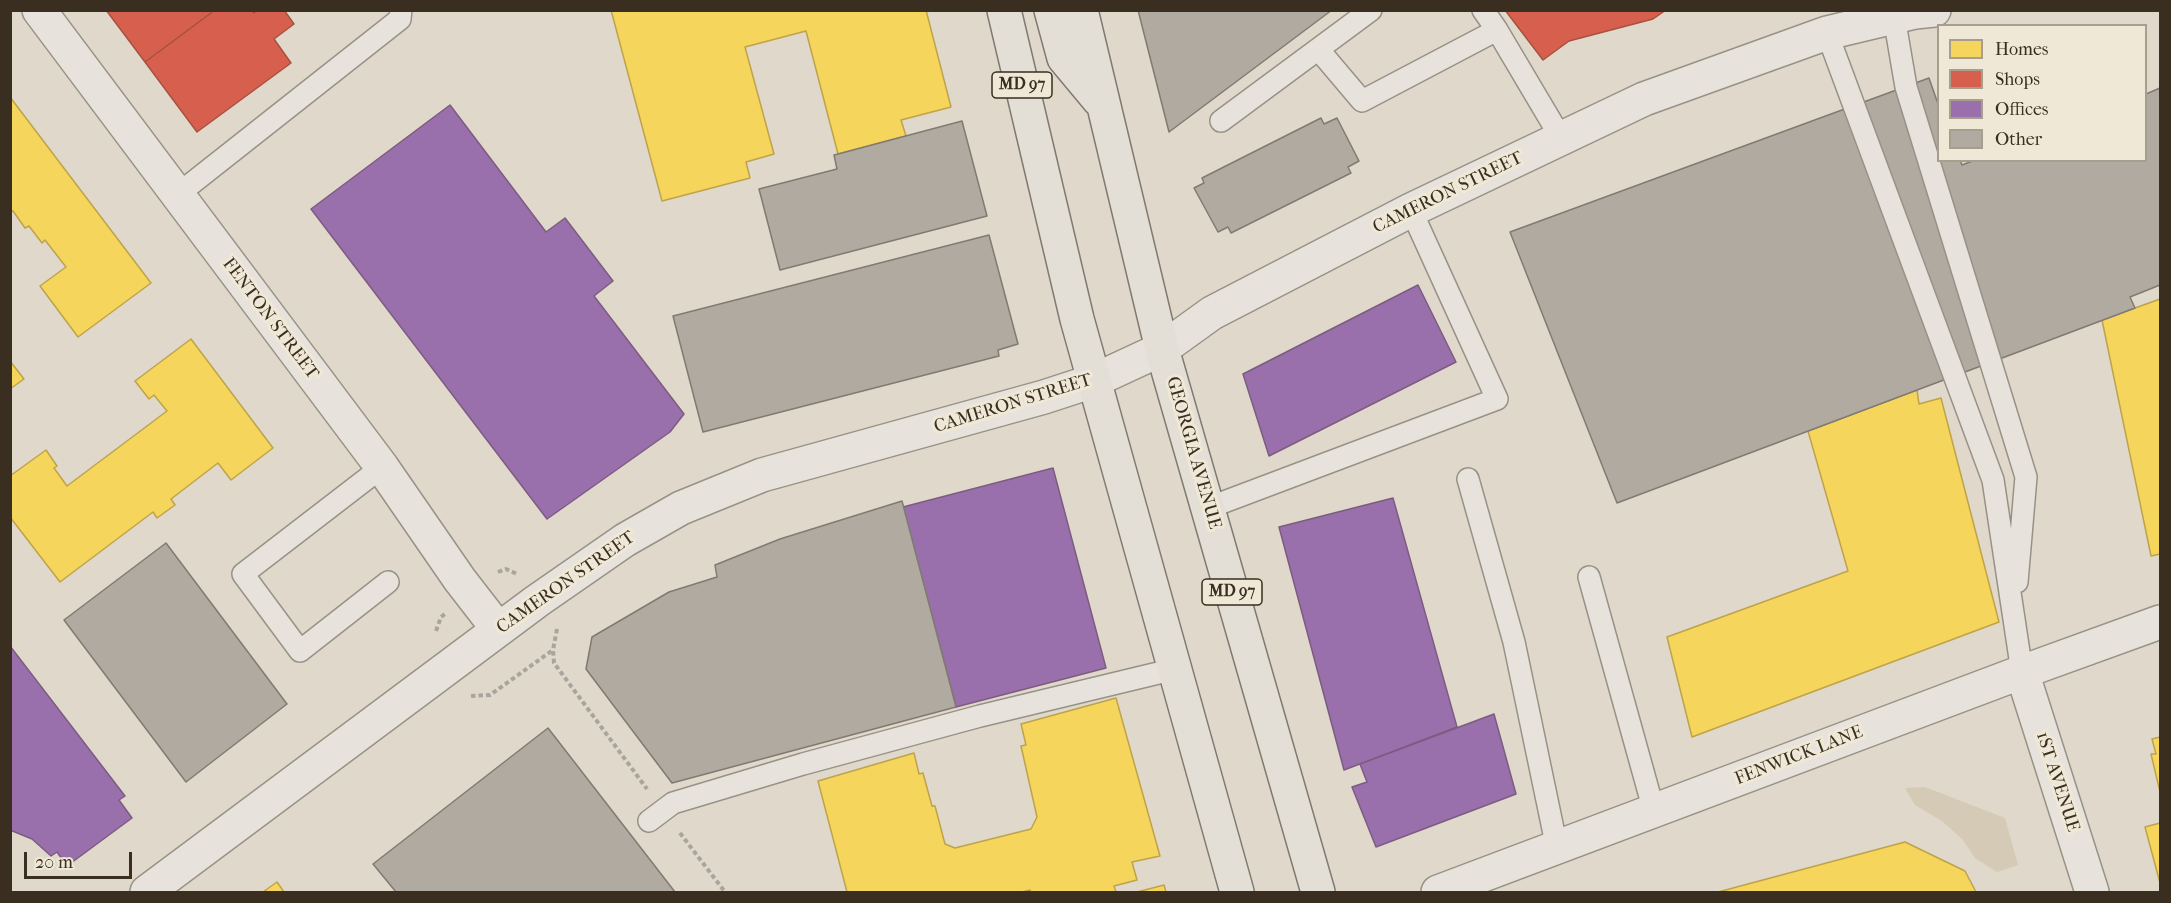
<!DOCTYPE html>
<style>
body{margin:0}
#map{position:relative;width:2171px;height:903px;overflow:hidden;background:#e0d8ca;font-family:"IM FELL French Canon",serif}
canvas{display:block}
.frame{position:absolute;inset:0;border:12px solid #392e20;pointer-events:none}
.legend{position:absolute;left:1937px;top:24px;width:210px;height:138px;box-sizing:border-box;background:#f0e8d7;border:2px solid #a79e8e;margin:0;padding:8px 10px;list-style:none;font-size:18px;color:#392e20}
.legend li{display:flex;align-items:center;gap:12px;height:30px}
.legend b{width:30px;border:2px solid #a79e8e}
.scale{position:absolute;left:24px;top:852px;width:108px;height:27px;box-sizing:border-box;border:3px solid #392e20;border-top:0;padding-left:8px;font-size:18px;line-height:21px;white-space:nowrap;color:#392e20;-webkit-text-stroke:4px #f0e8d7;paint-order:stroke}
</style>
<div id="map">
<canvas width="2171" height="903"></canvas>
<div class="frame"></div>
<ul class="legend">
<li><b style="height:16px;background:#f6d55c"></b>Homes</li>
<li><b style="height:16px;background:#d6604d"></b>Shops</li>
<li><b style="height:16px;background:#9970ab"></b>Offices</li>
<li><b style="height:16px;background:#b1aaa0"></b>Other</li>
</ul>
<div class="scale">20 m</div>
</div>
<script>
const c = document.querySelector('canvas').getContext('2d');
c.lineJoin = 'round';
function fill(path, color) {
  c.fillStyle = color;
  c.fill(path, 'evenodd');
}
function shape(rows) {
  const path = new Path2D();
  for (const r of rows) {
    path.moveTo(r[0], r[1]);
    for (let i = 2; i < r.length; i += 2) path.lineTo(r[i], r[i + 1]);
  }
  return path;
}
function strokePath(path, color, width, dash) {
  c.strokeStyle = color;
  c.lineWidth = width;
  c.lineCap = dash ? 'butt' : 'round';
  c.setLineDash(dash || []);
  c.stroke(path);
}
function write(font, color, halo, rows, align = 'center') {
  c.font = font + ' "IM FELL French Canon",serif';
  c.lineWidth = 6;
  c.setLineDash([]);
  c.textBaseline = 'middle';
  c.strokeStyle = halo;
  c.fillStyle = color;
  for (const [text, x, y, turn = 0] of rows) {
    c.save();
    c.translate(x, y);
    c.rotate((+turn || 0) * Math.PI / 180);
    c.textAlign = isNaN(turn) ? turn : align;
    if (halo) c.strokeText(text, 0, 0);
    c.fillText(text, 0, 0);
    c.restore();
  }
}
const green = shape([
 [1925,787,2005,818,2018,865,1997,872,1975,858,1963,840,1942,821,1915,805,1905,788]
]);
const homes = shape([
 [611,10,926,10,951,107,901,120,906,136,838,154,806,31,745,47,774,154,746,162,750,178,662,201,611,10],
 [10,97,151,283,78,337,40,286,66,267,45,240,42,243,29,226,25,228,13,211,10,212,10,97],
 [2160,299,2160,554,2151,556,2102,320,2160,299],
 [191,339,273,448,231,480,218,463,171,499,175,505,157,518,153,512,60,582,10,517,10,476,46,450,57,466,54,468,67,486,167,411,154,395,149,399,135,381,191,339],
 [10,361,24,379,10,389,10,361],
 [1917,390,1919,404,1941,398,1999,622,1692,737,1667,637,1848,571,1808,431,1917,390],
 [1116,698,1160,856,1132,862,1137,880,1114,886,1116,892,1031,892,1030,890,1022,892,847,892,818,781,914,753,919,774,923,773,932,806,935,806,945,844,955,848,1031,829,1037,817,1021,746,1026,745,1021,724,1116,698],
 [2160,737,2160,792,2151,754,2156,754,2152,739,2160,737],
 [2160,823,2160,883,2145,827,2160,823],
 [1905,842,1965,871,1976,892,1718,892,1905,842],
 [277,882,284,892,263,892,277,882],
 [1164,885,1166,892,1137,892,1164,885]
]);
const shops = shape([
 [106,10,215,10,145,62,106,10],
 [215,10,252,10,254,13,257,10,284,10,294,24,274,39,291,63,197,132,145,62,215,10],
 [1505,10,1666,10,1653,19,1569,41,1543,60,1505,10]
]);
const offices = shape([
 [450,105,546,232,565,218,613,281,594,296,684,414,670,432,547,519,311,209,450,105],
 [1418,285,1456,362,1269,456,1243,374,1418,285],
 [1053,468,1106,668,956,707,903,507,1053,468],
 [1393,498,1457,727,1344,770,1279,527,1393,498],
 [10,646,125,796,119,800,132,818,67,866,57,852,51,856,32,839,10,830,10,646],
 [1494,714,1516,794,1376,847,1352,787,1367,782,1360,764,1494,714]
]);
const building = shape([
 [1138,10,1332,10,1169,132,1138,10],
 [1929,78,1938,104,1938,160,1960,160,1962,165,1975,160,2146,160,2146,94,2160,88,2160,285,2130,297,2135,308,1617,503,1510,232,1929,78],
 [1321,118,1324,124,1337,118,1359,161,1348,167,1351,173,1231,233,1228,227,1218,232,1194,188,1204,183,1202,178,1321,118],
 [962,121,987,216,780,270,759,189,837,169,834,155,838,154,962,121],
 [989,235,1018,344,998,350,999,356,703,432,673,316,989,235],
 [902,501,956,707,672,783,586,669,592,637,669,592,717,577,715,565,780,539,902,501],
 [166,543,287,704,186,782,64,620,166,543],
 [548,728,675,892,396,892,373,864,548,728]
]);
const path = shape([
 [498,572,506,569,517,574],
 [557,629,553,650,554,663,647,789],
 [436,631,441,617,445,614],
 [471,696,490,695,553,650],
 [680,833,725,892]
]);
const service = shape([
 [1483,10,1497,30],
 [1894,17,1906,87,2026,477,2017,582],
 [1827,33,1993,480,2022,672],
 [1318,49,1362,101,1497,30,1561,138],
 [1221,121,1371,10],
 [177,195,400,19,401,10],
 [382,467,243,574,300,651,388,582],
 [1468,479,1514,642,1557,848],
 [1208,508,1497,399,1411,210],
 [1589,577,1654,811],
 [649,821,673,803,803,764,980,716,1175,669]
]);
const tertiary = shape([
 [39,10,382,467,460,580,498,629],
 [2022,672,2092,892],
 [147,892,537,601,625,540,681,508,762,475,1044,397,1093,381,1162,349,1212,313,1411,210,1644,99,1827,33,1915,12,1934,10],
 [1438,892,2022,672,2160,622]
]);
const primary = shape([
 [1004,10,1077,319,1237,892],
 [1051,10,1064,58,1099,100],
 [1081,10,1162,349,1318,892]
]);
const shields = [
 [1022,85,60],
 [1232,592,60]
];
const shieldNames = [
 ["MD 97",1022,85],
 ["MD 97",1232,592]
];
const streetNames = [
 ["CAMERON STREET",1448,193,-26],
 ["FENTON STREET",270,319,53],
 ["CAMERON STREET",1013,404,-17],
 ["GEORGIA AVENUE",1193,453,74],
 ["CAMERON STREET",566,583,-35],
 ["FENWICK LANE",1799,756,-21],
 ["1ST AVENUE",2057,782,72]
];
fill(green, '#d4cab6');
fill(homes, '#f6d55c');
strokePath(homes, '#bda34a', 1.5);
fill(shops, '#d6604d');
strokePath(shops, '#a75140', 1.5);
fill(offices, '#9970ab');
strokePath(offices, '#7c5c81', 1.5);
fill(building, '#b1aaa0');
strokePath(building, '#807a71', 1.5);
strokePath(service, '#979287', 24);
strokePath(tertiary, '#979287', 36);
strokePath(primary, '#807a71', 36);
strokePath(path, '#a9a59e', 4, [4.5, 3]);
strokePath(service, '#e7e3dc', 21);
strokePath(tertiary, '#e7e3dc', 33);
strokePath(primary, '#e3dfd7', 33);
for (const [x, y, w] of shields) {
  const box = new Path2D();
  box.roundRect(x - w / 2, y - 13, w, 26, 4.5);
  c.fillStyle = '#f0e8d7';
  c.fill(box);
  strokePath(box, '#392e20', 1.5);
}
write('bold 16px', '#392e20', null, shieldNames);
write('18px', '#392e20', '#f0e8d7', streetNames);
</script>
